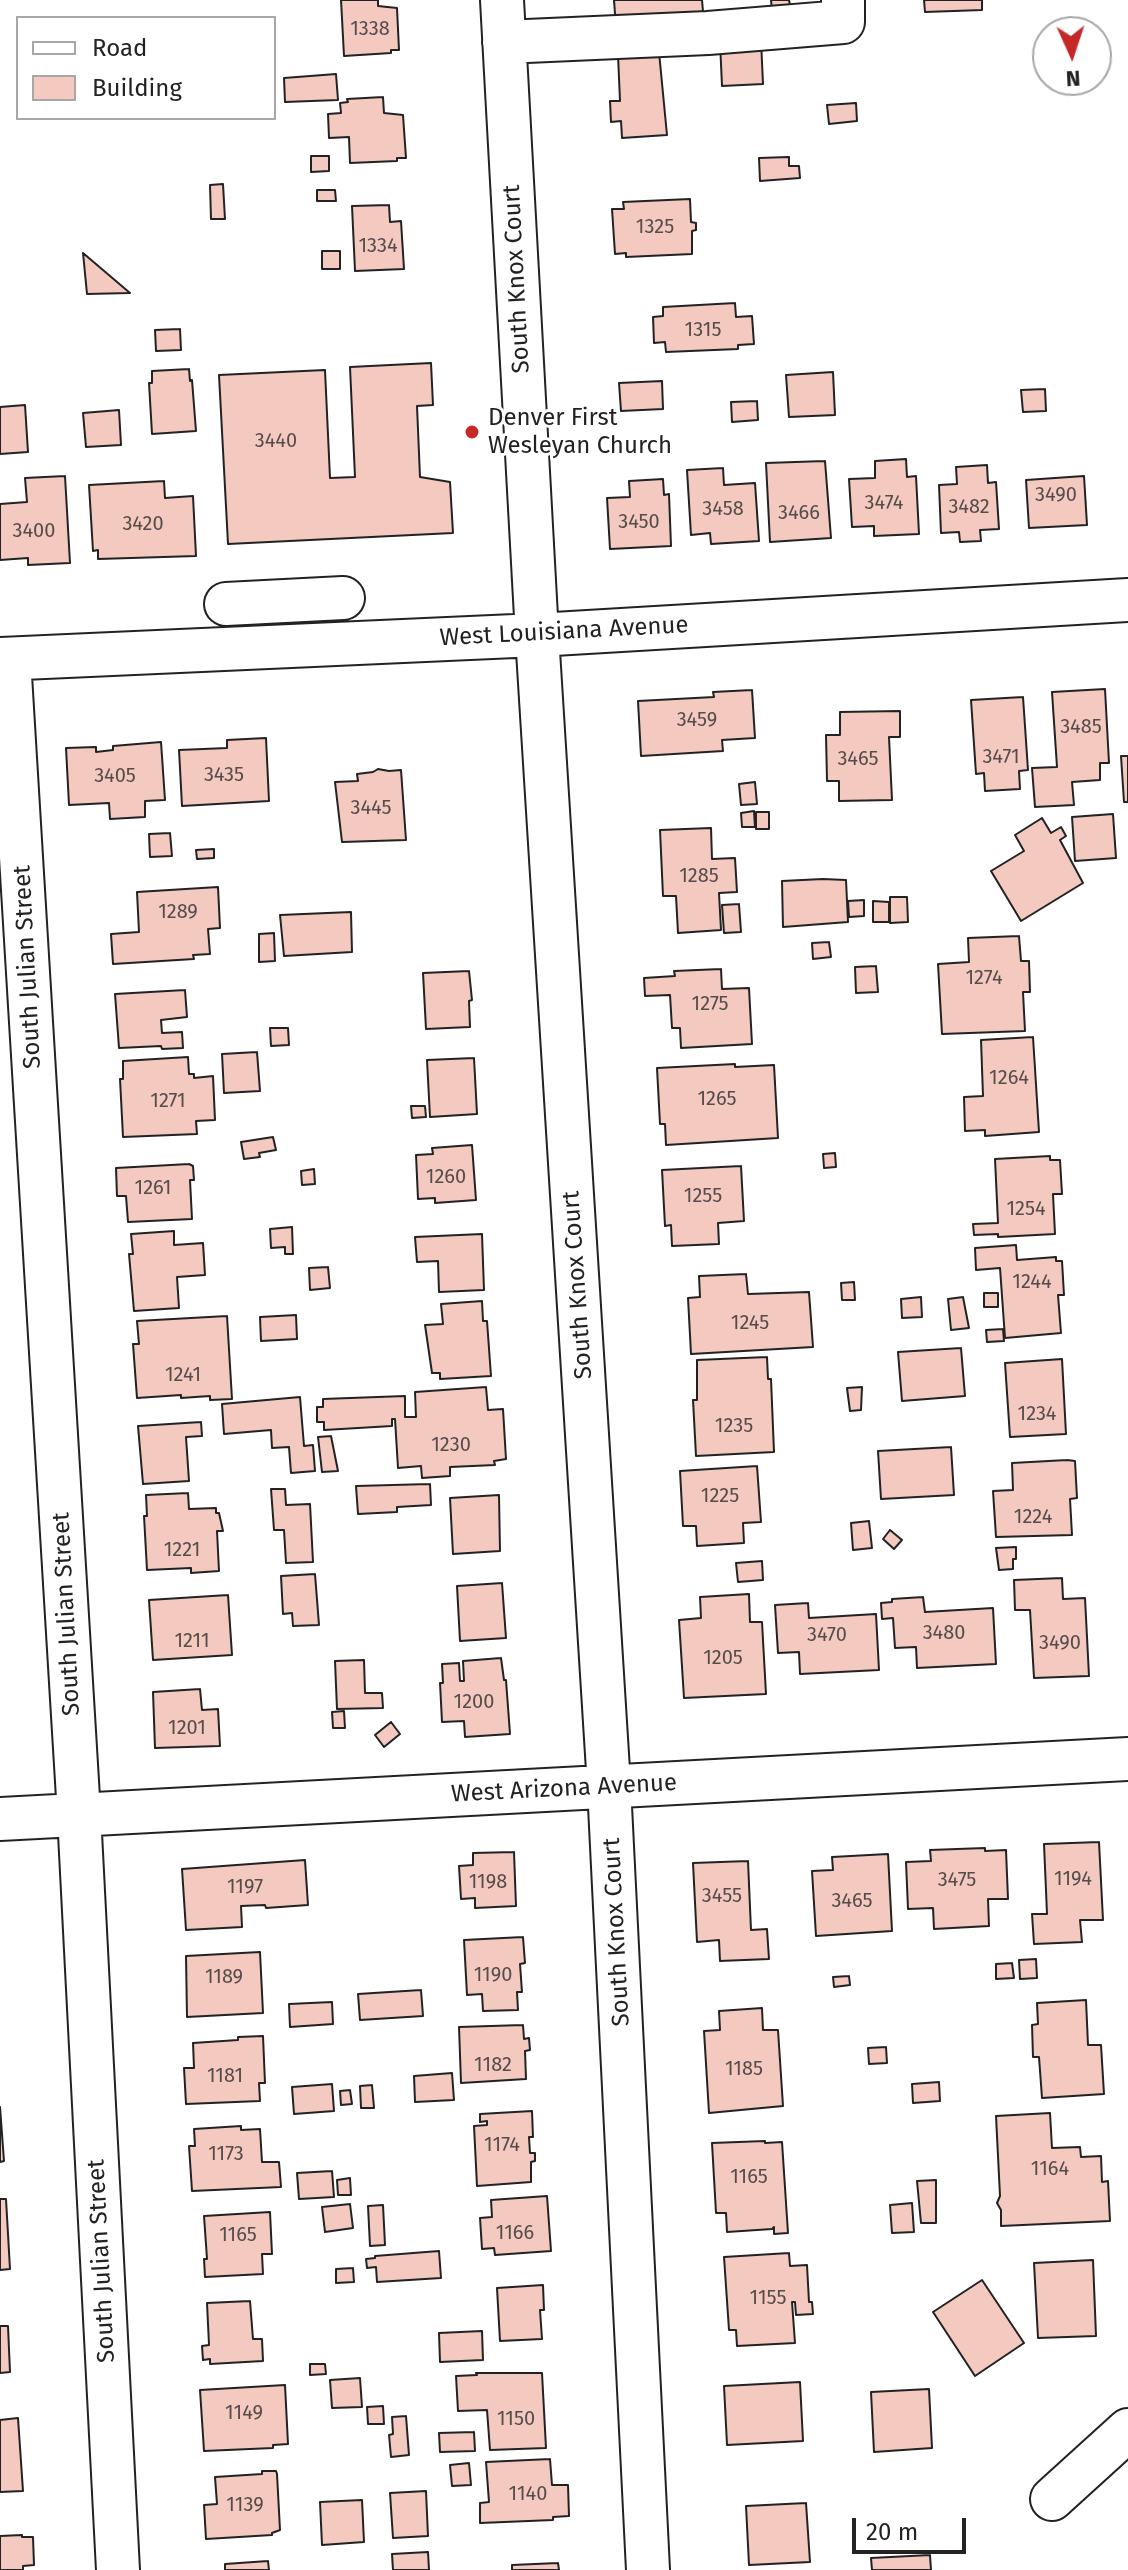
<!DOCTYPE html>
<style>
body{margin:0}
#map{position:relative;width:1128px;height:2570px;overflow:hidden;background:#fff;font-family:"Fira Sans",sans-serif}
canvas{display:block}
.legend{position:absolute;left:16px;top:16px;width:260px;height:104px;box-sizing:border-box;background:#fff;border:2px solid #a7a7a7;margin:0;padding:10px 14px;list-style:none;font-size:24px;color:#222}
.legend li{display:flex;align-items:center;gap:16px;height:40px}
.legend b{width:40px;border:2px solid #a7a7a7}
.north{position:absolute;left:1032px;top:16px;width:80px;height:80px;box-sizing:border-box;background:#fff;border:2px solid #a7a7a7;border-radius:50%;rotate:177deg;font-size:22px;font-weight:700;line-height:32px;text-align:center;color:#222}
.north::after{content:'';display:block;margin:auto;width:28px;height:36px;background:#c62828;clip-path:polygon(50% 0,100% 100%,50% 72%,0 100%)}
.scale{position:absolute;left:852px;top:2518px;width:114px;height:36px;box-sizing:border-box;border:4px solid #222;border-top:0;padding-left:10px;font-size:24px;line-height:28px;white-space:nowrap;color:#222;-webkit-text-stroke:6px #fff;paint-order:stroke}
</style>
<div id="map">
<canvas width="1128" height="2570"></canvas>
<ul class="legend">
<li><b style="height:10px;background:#fff"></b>Road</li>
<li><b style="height:22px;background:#f3c9c0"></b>Building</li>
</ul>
<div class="north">N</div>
<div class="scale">20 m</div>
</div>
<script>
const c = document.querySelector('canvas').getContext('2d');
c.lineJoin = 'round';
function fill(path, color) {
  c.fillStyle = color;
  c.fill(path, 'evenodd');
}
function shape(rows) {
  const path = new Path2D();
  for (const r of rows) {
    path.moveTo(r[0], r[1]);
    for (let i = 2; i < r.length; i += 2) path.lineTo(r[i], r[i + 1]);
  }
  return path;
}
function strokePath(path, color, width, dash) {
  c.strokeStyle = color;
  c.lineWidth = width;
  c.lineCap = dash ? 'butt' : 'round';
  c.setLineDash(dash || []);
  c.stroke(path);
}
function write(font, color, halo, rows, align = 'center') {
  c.font = font + ' "Fira Sans",sans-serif';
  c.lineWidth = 6;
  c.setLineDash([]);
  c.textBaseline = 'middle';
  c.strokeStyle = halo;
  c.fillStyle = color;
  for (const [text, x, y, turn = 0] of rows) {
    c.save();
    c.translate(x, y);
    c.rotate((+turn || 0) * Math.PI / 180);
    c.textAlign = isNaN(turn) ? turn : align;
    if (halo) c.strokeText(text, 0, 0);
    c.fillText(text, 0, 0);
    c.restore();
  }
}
const building = shape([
 [341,0,378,0,378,6,397,8,399,50,391,50,391,53,344,56,341,0],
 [614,0,702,0,704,23,616,28,614,0],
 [771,0,789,0,791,10,772,11,771,0],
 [924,0,982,0,982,10,925,12,924,0],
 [761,40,763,84,722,86,720,42,761,40],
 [659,52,667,135,622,138,621,121,611,122,610,101,620,101,618,55,659,52],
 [336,74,338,100,285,102,284,78,336,74],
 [383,97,384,113,403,115,406,158,397,158,397,161,350,163,349,137,329,138,328,114,341,113,340,103,348,102,347,99,383,97],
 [856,103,857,121,829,124,827,105,856,103],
 [311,156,329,156,329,171,311,172,311,156],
 [789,157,789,166,799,166,800,178,760,181,759,158,789,157],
 [223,184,225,219,211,219,210,185,223,184],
 [317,190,335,190,336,201,317,201,317,190],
 [690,199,691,222,696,223,696,230,692,231,692,254,626,257,626,253,615,254,612,209,624,209,623,202,690,199],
 [389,205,390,222,401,221,404,269,355,271,352,206,389,205],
 [322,251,340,251,340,269,322,269,322,251],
 [83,253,130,293,87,294,83,253],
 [735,303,736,317,752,316,754,344,738,345,738,349,666,352,665,342,654,343,653,317,663,316,663,307,735,303],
 [180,329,181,350,156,351,155,330,180,329],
 [431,363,433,405,417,406,420,477,450,482,453,533,228,544,219,375,325,370,330,478,355,477,350,367,431,363],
 [189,369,190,381,192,380,196,431,152,434,149,383,152,383,152,371,189,369],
 [833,372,835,415,789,417,786,375,833,372],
 [662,381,663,409,621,411,619,383,662,381],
 [1045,389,1046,411,1023,412,1021,390,1045,389],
 [757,401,758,420,732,422,731,402,757,401],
 [25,405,28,452,0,454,0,407,25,405],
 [119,410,121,445,86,447,83,413,119,410],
 [906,459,907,477,916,476,919,534,874,536,874,526,852,527,849,479,875,478,875,461,906,459],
 [825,461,831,538,770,542,766,463,825,461],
 [987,465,988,483,996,482,999,529,980,530,981,541,960,542,959,532,941,533,939,485,957,484,956,467,987,465],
 [723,468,724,485,755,483,759,541,711,544,710,533,691,535,687,470,723,468],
 [65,476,70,563,28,565,28,558,0,560,0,504,27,502,25,478,65,476],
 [1084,476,1087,525,1029,528,1026,480,1084,476],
 [663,479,664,495,669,494,671,546,610,549,607,498,630,497,629,481,663,479],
 [164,481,165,498,193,496,196,556,98,559,98,550,93,551,89,485,164,481],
 [1105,689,1109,763,1100,763,1100,780,1072,782,1074,805,1035,807,1032,768,1057,767,1052,692,1105,689],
 [752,690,755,738,722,740,723,751,641,756,638,701,714,697,713,692,752,690],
 [1023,697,1028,770,1019,771,1020,789,985,791,984,773,976,774,971,700,1023,697],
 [900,711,900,737,889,737,892,800,839,801,839,781,827,781,826,735,840,735,840,712,900,711],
 [266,738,269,801,182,806,179,750,227,748,227,740,266,738],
 [161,742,165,800,145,801,145,817,110,819,109,803,69,805,66,748,96,747,96,752,113,750,113,746,161,742],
 [1121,756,1128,756,1128,802,1124,802,1121,756],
 [378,769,389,771,401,770,406,840,342,842,335,782,358,781,357,774,373,772,378,769],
 [755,782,757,804,741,805,739,784,755,782],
 [754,811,755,827,742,827,741,813,754,811],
 [756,812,769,812,769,829,756,829,756,812],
 [1113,814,1116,858,1075,861,1072,817,1113,814],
 [1042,818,1051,833,1061,827,1066,836,1060,840,1083,883,1021,921,991,871,1024,851,1015,835,1042,818],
 [711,828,712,859,735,858,737,892,719,893,721,930,678,933,676,896,663,896,660,830,711,828],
 [170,833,172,856,150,857,149,834,170,833],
 [214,849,214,858,197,859,196,850,214,849],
 [823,879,846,880,848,922,783,927,782,881,823,879],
 [218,887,220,928,208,929,210,954,193,955,194,959,113,964,111,934,139,932,137,892,218,887],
 [890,897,907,897,908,922,890,923,890,897],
 [864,900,864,916,849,917,848,901,864,900],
 [873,901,889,902,889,922,873,922,873,901],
 [739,904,741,932,724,933,722,905,739,904],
 [351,912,352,952,284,956,280,915,351,912],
 [274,933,275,961,259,962,259,934,274,933],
 [1019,936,1021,961,1029,961,1030,992,1023,992,1025,1031,942,1034,938,964,969,962,968,938,1019,936],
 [829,942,831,957,813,959,812,943,829,942],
 [876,966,878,992,856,993,855,967,876,966],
 [721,969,722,989,749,988,752,1044,681,1048,680,1028,672,1028,670,995,645,996,644,978,675,976,674,971,721,969],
 [469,971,472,1000,469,1001,470,1027,426,1029,423,973,469,971],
 [185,990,187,1017,161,1020,162,1033,182,1032,183,1048,162,1049,161,1046,119,1048,115,994,185,990],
 [270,1028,288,1028,289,1045,271,1046,270,1028],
 [1033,1037,1039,1132,985,1136,985,1130,965,1131,964,1097,983,1096,981,1040,1033,1037],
 [257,1052,260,1091,224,1093,222,1054,257,1052],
 [188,1057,189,1074,194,1074,194,1078,213,1076,215,1120,196,1121,197,1134,123,1137,120,1079,123,1079,123,1061,188,1057],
 [474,1058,477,1114,430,1117,427,1060,474,1058],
 [735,1064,735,1067,774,1065,778,1138,666,1145,665,1124,660,1124,657,1068,735,1064],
 [411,1106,425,1106,426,1117,412,1118,411,1106],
 [273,1137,276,1150,259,1153,260,1157,244,1159,241,1142,273,1137],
 [472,1145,476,1200,435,1203,435,1198,418,1199,416,1155,433,1154,432,1148,472,1145],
 [835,1153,836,1167,824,1168,823,1154,835,1153],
 [1050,1156,1050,1160,1060,1160,1062,1194,1053,1194,1055,1234,998,1237,998,1234,974,1235,973,1224,998,1223,995,1159,1050,1156],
 [189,1164,193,1166,194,1180,190,1180,192,1219,128,1222,126,1196,117,1196,116,1168,189,1164],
 [741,1166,744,1221,718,1223,719,1244,672,1246,671,1225,665,1226,662,1170,741,1166],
 [314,1169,315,1184,302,1185,301,1171,314,1169],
 [292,1227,293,1254,285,1254,285,1247,271,1248,270,1229,292,1227],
 [174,1231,174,1245,203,1243,205,1275,177,1277,179,1308,134,1311,129,1254,133,1254,131,1234,174,1231],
 [482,1234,484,1290,439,1292,438,1261,417,1262,415,1237,482,1234],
 [1016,1245,1017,1260,1056,1257,1056,1261,1062,1261,1064,1295,1058,1295,1061,1333,1005,1338,1000,1268,976,1270,975,1248,1016,1245],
 [328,1267,330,1288,310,1290,309,1268,328,1267],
 [746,1274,748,1294,809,1292,813,1347,691,1354,688,1298,700,1297,699,1276,746,1274],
 [854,1282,855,1300,842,1300,841,1283,854,1282],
 [984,1293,998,1293,998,1307,984,1307,984,1293],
 [921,1297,922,1317,902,1318,901,1299,921,1297],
 [963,1297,969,1328,951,1330,948,1299,963,1297],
 [482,1301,483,1321,487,1321,491,1376,440,1379,440,1373,432,1373,425,1325,443,1324,441,1304,482,1301],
 [296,1315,297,1339,261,1341,260,1317,296,1315],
 [227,1316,232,1399,210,1400,210,1396,181,1398,181,1395,137,1398,133,1344,139,1344,137,1321,227,1316],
 [1003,1329,1004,1341,987,1342,986,1330,1003,1329],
 [961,1348,965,1396,902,1401,898,1352,961,1348],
 [767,1357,768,1379,771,1379,774,1452,696,1456,693,1400,697,1400,697,1360,767,1357],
 [1062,1359,1066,1434,1010,1437,1005,1363,1062,1359],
 [486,1387,488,1410,503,1409,506,1459,494,1461,495,1465,450,1467,450,1476,422,1478,421,1466,398,1468,395,1419,392,1419,392,1426,324,1430,324,1422,317,1422,317,1407,323,1407,323,1399,405,1396,405,1417,416,1417,415,1392,486,1387],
 [862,1387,861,1410,850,1411,847,1388,862,1387],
 [300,1397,304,1446,313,1445,315,1471,291,1473,289,1447,272,1448,271,1430,224,1434,222,1404,300,1397],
 [201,1422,202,1436,186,1437,189,1481,143,1484,138,1426,201,1422],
 [331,1436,338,1471,322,1472,318,1437,331,1436],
 [951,1447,954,1495,881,1499,878,1451,951,1447],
 [1067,1460,1075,1461,1077,1498,1070,1499,1072,1535,996,1537,993,1491,1013,1490,1012,1463,1067,1460],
 [757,1466,761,1522,743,1523,744,1543,697,1546,696,1526,683,1526,680,1471,757,1466],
 [430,1484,431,1505,397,1507,397,1512,358,1514,356,1486,430,1484],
 [271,1489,285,1489,286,1505,310,1504,313,1562,286,1563,284,1530,274,1530,271,1489],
 [188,1493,189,1509,216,1508,216,1513,219,1513,223,1531,217,1531,219,1571,191,1573,191,1568,147,1570,144,1516,147,1516,146,1495,188,1493],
 [499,1495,500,1551,453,1554,450,1498,499,1495],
 [869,1521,872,1548,853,1550,851,1523,869,1521],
 [890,1530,902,1540,894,1549,883,1539,890,1530],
 [1016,1547,1016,1559,1013,1559,1013,1569,999,1570,996,1548,1016,1547],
 [762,1561,763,1580,738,1582,736,1563,762,1561],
 [315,1574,319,1625,293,1626,292,1613,283,1614,281,1576,315,1574],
 [1062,1578,1063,1599,1085,1598,1089,1676,1034,1678,1030,1610,1015,1610,1014,1580,1062,1578],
 [502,1583,506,1638,460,1641,457,1586,502,1583],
 [749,1594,750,1622,762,1622,766,1694,684,1698,679,1620,701,1618,700,1597,749,1594],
 [228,1595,232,1655,153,1660,149,1600,228,1595],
 [923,1597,925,1612,993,1608,996,1664,917,1668,916,1647,895,1648,893,1618,882,1619,881,1603,892,1602,892,1599,923,1597],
 [808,1603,809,1618,876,1614,879,1670,800,1674,799,1652,778,1653,775,1605,808,1603],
 [501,1658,504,1680,506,1680,510,1734,465,1737,464,1721,442,1722,440,1683,443,1683,442,1664,459,1663,460,1681,464,1681,463,1661,501,1658],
 [364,1660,365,1693,382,1693,383,1708,337,1709,335,1661,364,1660],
 [200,1689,202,1710,218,1709,220,1746,155,1748,153,1692,200,1689],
 [344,1711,345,1728,333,1728,332,1712,344,1711],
 [391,1722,400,1734,384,1747,375,1735,391,1722],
 [1099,1842,1103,1920,1080,1920,1082,1942,1034,1944,1032,1914,1047,1914,1044,1844,1099,1842],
 [985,1848,985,1851,1006,1850,1008,1899,988,1899,989,1926,934,1929,933,1908,908,1909,906,1862,931,1861,930,1850,985,1848],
 [514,1852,516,1906,475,1908,475,1898,461,1899,459,1866,473,1865,473,1853,514,1852],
 [888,1854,892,1931,816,1936,812,1871,833,1870,832,1857,888,1854],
 [305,1860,308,1905,266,1908,265,1905,241,1906,242,1927,186,1930,182,1869,305,1860],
 [748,1861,751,1930,767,1929,769,1959,720,1961,719,1940,697,1942,693,1863,748,1861],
 [523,1937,525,1963,520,1964,522,1992,517,1992,518,2010,483,2011,482,1994,467,1995,464,1940,523,1937],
 [260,1952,263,2013,187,2017,186,1956,260,1952],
 [1036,1959,1037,1978,1020,1979,1019,1960,1036,1959],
 [1012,1963,1014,1978,996,1979,996,1964,1012,1963],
 [849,1976,850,1985,834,1987,833,1977,849,1976],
 [421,1990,423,2016,360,2020,358,1994,421,1990],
 [1086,2000,1088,2045,1101,2045,1104,2094,1042,2098,1039,2057,1033,2057,1032,2025,1038,2024,1037,2003,1086,2000],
 [332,2002,333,2024,290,2027,289,2004,332,2002],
 [762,2008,763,2030,778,2030,783,2106,709,2113,704,2031,720,2030,719,2011,762,2008],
 [523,2025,524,2039,529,2038,530,2050,525,2051,526,2079,461,2083,459,2027,523,2025],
 [263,2036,265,2083,259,2083,260,2101,186,2104,184,2068,194,2068,193,2043,238,2040,238,2037,263,2036],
 [886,2047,887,2063,869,2064,868,2048,886,2047],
 [452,2073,454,2100,415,2102,414,2076,452,2073],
 [939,2082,940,2101,913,2103,912,2084,939,2082],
 [332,2084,334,2111,294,2114,292,2087,332,2084],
 [372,2085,374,2108,361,2108,360,2086,372,2085],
 [350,2090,352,2104,341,2105,340,2091,350,2090],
 [0,2107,4,2161,0,2162,0,2107],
 [532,2111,533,2137,529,2137,530,2153,535,2153,535,2161,531,2162,531,2182,477,2186,474,2126,487,2125,487,2121,480,2122,480,2114,532,2111],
 [1050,2113,1052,2148,1080,2147,1081,2157,1101,2156,1102,2182,1108,2181,1110,2221,1001,2226,1001,2210,997,2203,1000,2196,996,2116,1050,2113],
 [241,2126,241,2130,260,2129,262,2162,279,2162,281,2187,192,2191,189,2146,195,2146,194,2129,241,2126],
 [765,2141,765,2143,782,2142,788,2233,774,2234,774,2227,772,2229,727,2232,726,2213,716,2213,712,2143,765,2141],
 [332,2171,334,2197,299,2199,297,2173,332,2171],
 [350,2178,351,2195,338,2195,337,2180,350,2178],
 [936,2180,936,2223,921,2223,917,2181,936,2180],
 [547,2196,551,2251,495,2255,494,2248,482,2249,480,2218,492,2217,491,2200,547,2196],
 [0,2199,6,2199,10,2269,0,2270,0,2199],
 [912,2203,914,2232,892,2233,890,2205,912,2203],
 [350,2204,353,2228,325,2232,322,2207,350,2204],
 [383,2205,385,2245,370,2246,368,2206,383,2205],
 [270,2212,272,2254,262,2254,263,2274,205,2277,204,2259,207,2259,204,2216,270,2212],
 [439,2251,441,2278,377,2282,376,2267,367,2268,366,2259,375,2258,375,2256,439,2251],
 [789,2253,790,2266,807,2265,809,2302,812,2302,813,2314,796,2315,795,2302,792,2302,795,2343,737,2346,736,2330,729,2330,724,2257,789,2253],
 [1093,2260,1096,2336,1038,2338,1034,2263,1093,2260],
 [353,2268,354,2282,336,2283,336,2269,353,2268],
 [982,2280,1024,2343,975,2376,933,2312,982,2280],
 [543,2285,544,2310,540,2310,542,2339,500,2341,497,2288,543,2285],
 [250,2301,253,2339,262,2339,263,2361,210,2364,210,2359,203,2360,202,2346,209,2345,207,2303,250,2301],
 [0,2326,8,2326,10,2372,0,2373,0,2326],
 [482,2331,483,2360,440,2362,439,2333,482,2331],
 [310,2364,325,2364,326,2374,310,2375,310,2364],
 [476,2373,542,2373,546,2448,490,2450,487,2410,458,2411,456,2376,477,2375,476,2373],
 [360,2378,362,2407,332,2408,330,2380,360,2378],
 [800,2382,803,2441,727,2445,724,2386,800,2382],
 [285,2385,288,2444,273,2445,273,2448,204,2451,200,2390,285,2385],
 [929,2389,932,2448,874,2452,871,2392,929,2389],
 [383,2406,384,2424,368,2424,367,2407,383,2406],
 [406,2416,409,2455,391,2457,389,2435,393,2434,392,2417,406,2416],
 [18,2418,23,2491,0,2492,0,2420,18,2418],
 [474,2432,475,2451,440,2452,439,2433,474,2432],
 [550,2459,552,2485,568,2485,569,2516,553,2517,553,2520,480,2523,480,2503,489,2502,486,2462,550,2459],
 [469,2463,471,2485,452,2486,450,2465,469,2463],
 [262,2471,276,2471,277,2474,280,2530,272,2533,272,2535,206,2539,204,2505,217,2504,215,2477,262,2474,262,2471],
 [426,2491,428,2536,393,2538,390,2493,426,2491],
 [362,2500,364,2542,322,2545,320,2502,362,2500],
 [806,2503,810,2562,749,2565,746,2506,806,2503],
 [22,2535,22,2537,33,2537,34,2565,23,2566,23,2570,0,2570,0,2536,22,2535],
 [428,2552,429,2570,393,2570,392,2554,428,2552],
 [930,2555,931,2570,872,2570,871,2558,930,2555],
 [268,2561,269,2570,225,2570,225,2564,268,2561],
 [558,2563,559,2570,512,2570,512,2565,558,2563]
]);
const minor = shape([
 [502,0,537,635,609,1786,648,2570],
 [504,42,708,33,843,22,843,0],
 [226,604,343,598],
 [0,659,537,635,1128,600],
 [9,659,79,1814,118,2570],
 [0,1819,1128,1759],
 [1052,2499,1128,2430]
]);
const markers = [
 [472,432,8,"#c62828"]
];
const numberNames = [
 ["1338",370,29],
 ["1325",655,227],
 ["1334",378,246],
 ["1315",703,330],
 ["3440",276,441],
 ["3490",1056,495],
 ["3474",884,503],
 ["3482",969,507],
 ["3458",723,509],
 ["3466",799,513],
 ["3450",639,522],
 ["3420",143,524],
 ["3400",34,531],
 ["3459",697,720],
 ["3485",1081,727],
 ["3471",1001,757],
 ["3465",858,759],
 ["3435",224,775],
 ["3405",115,776],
 ["3445",371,808],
 ["1285",699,876],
 ["1289",178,912],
 ["1274",984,978],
 ["1275",710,1004],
 ["1264",1009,1078],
 ["1265",717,1099],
 ["1271",168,1101],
 ["1260",446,1177],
 ["1261",153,1188],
 ["1255",703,1196],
 ["1254",1026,1209],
 ["1244",1032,1282],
 ["1245",750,1323],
 ["1241",183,1375],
 ["1234",1037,1414],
 ["1235",734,1426],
 ["1230",451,1445],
 ["1225",720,1496],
 ["1224",1033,1517],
 ["1221",182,1550],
 ["3480",944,1633],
 ["3470",827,1635],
 ["1211",192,1641],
 ["3490",1060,1643],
 ["1205",723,1658],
 ["1200",474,1702],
 ["1201",187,1728],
 ["1194",1073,1879],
 ["3475",957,1880],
 ["1198",488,1882],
 ["1197",245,1887],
 ["3455",722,1896],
 ["3465",852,1901],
 ["1190",493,1975],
 ["1189",224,1977],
 ["1182",493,2065],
 ["1185",744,2069],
 ["1181",225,2076],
 ["1174",502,2145],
 ["1173",226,2154],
 ["1164",1050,2169],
 ["1165",749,2177],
 ["1166",515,2233],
 ["1165",238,2235],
 ["1155",768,2298],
 ["1149",244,2413],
 ["1150",516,2419],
 ["1140",528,2494],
 ["1139",245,2505]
];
const streetNames = [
 ["South Knox Court",517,279,-93],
 ["West Louisiana Avenue",564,632,-3],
 ["South Julian Street",28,967,-93],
 ["South Knox Court",578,1285,-94],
 ["South Julian Street",67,1614,-93],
 ["West Arizona Avenue",564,1789,-3],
 ["South Knox Court",617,1932,-93],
 ["South Julian Street",102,2261,-93]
];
const poiNames = [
 ["Denver First",488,418],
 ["Wesleyan Church",488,446]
];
fill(building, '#f3c9c0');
strokePath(building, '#222', 2);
strokePath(minor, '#222', 46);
strokePath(minor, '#fff', 42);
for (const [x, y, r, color] of markers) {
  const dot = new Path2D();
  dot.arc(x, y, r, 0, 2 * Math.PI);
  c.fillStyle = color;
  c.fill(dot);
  strokePath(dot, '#fff', 3);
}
write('20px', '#564c4a', null, numberNames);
write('24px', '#222', '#fff', streetNames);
write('24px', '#222', '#fff', poiNames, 'left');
</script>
